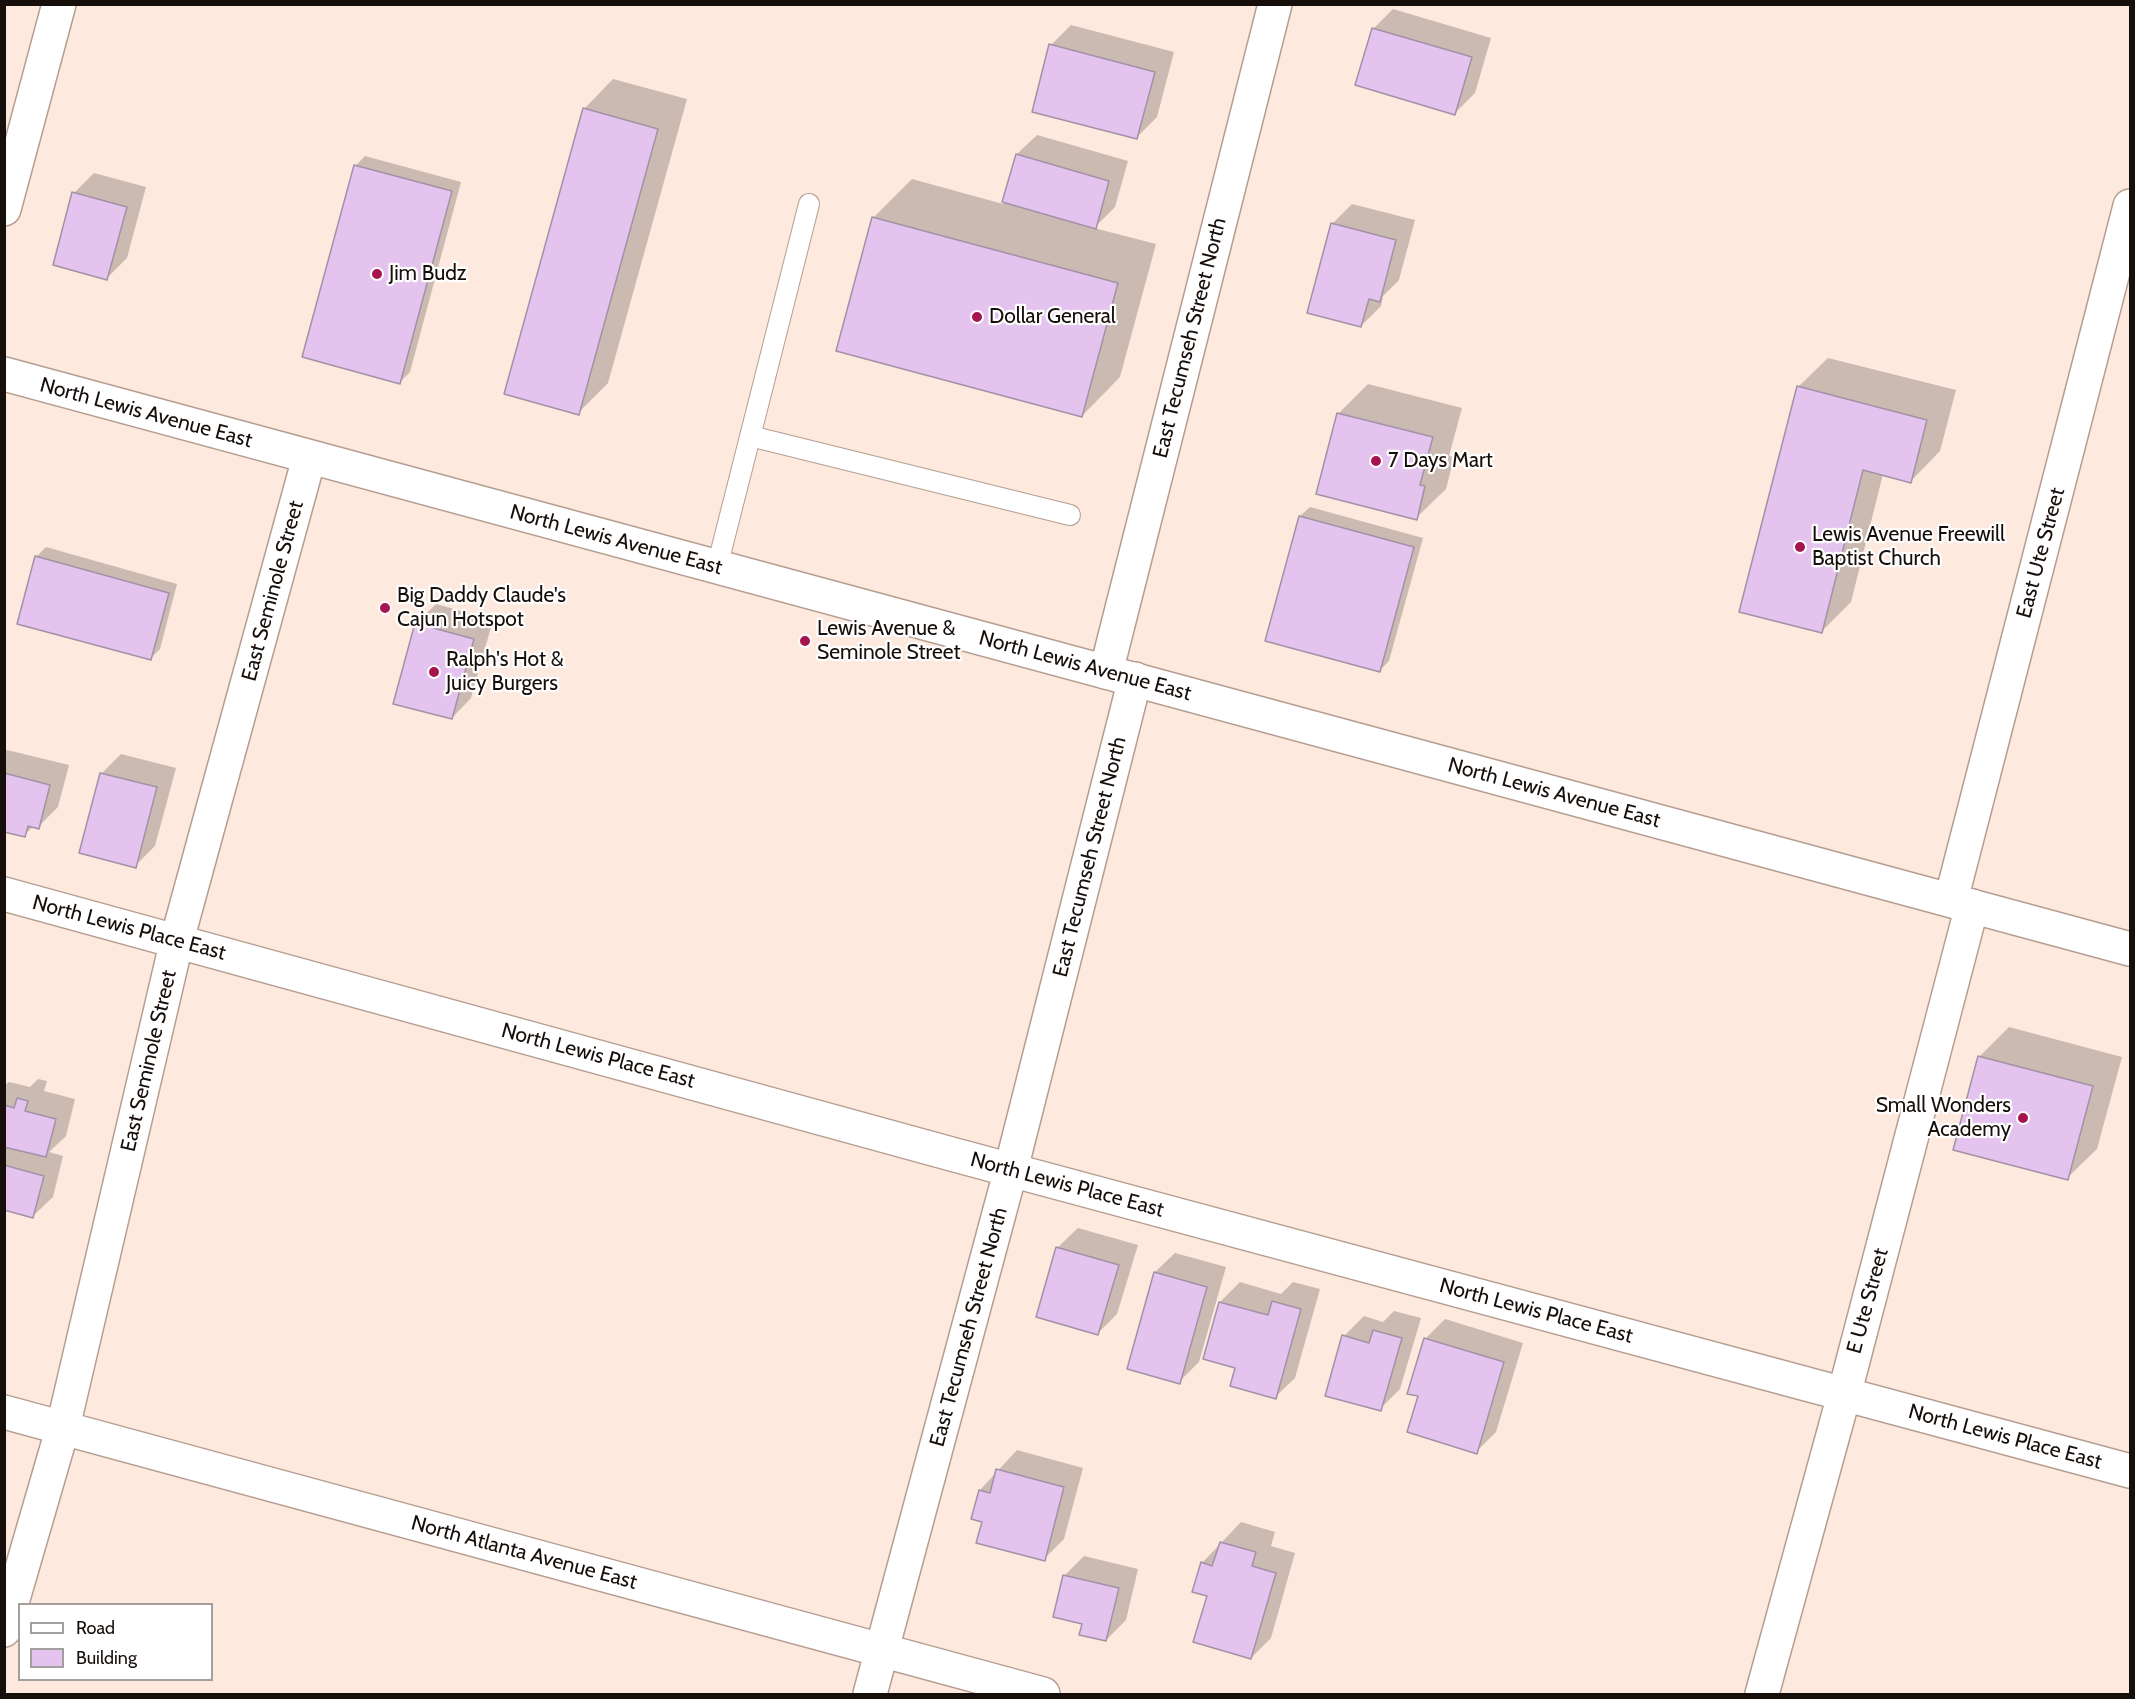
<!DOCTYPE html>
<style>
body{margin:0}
#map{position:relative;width:2135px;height:1699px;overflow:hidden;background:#fde9de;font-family:Cabin,sans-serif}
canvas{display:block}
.frame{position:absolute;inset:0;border:6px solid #160e0a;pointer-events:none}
.legend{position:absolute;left:18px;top:1603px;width:195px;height:78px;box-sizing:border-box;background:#fff;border:2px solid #a29f9d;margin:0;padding:8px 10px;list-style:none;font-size:18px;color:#160e0a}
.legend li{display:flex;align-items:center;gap:12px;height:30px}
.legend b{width:30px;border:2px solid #a29f9d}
</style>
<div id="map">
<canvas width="2135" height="1699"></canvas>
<div class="frame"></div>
<ul class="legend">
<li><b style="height:8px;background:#fff"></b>Road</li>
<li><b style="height:16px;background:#e4c3ef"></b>Building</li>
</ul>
</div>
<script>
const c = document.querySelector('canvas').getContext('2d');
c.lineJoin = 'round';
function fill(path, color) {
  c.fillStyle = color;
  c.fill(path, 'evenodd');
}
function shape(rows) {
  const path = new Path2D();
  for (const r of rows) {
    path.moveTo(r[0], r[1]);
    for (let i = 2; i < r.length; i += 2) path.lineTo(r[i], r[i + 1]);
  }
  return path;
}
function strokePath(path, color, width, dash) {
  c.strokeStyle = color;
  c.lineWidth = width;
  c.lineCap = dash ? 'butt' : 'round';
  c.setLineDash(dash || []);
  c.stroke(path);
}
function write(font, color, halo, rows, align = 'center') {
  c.font = font + ' Cabin,sans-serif';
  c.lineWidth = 4.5;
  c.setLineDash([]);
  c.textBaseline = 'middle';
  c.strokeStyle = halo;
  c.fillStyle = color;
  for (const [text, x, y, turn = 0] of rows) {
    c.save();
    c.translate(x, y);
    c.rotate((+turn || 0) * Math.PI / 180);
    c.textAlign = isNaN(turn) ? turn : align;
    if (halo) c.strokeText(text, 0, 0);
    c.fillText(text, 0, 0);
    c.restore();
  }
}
const shadow = shape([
 [1393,9,1491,38,1475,93,1455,113,1373,29],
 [1071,25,1174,52,1157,117,1137,137,1051,45],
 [613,79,687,99,608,383,578,413,584,109],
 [1037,135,1128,161,1115,207,1094,228,1156,244,1120,377,1082,416,873,218,912,179,1003,204,1017,154],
 [365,156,461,182,410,372,400,382,355,166],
 [94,173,146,187,127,258,107,278,74,193],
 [1352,204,1415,220,1399,280,1383,296,1381,306,1361,326,1332,224],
 [1828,358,1956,390,1940,451,1911,481,1883,474,1851,602,1821,632,1798,387],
 [1368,384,1462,408,1449,456,1454,457,1446,489,1416,518,1338,414],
 [1310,507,1423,538,1389,661,1379,671,1300,516],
 [46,547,177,584,160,649,150,659,36,557],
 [436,604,493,620,471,698,452,718,416,624],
 [7,750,69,765,58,807,38,827,34,826,24,835,4,830,4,752],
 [121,754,176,768,155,846,135,866,101,774],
 [2009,1027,2122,1057,2097,1149,2067,1178,1979,1057],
 [38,1079,47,1081,44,1091,75,1099,66,1136,49,1152,63,1156,53,1197,33,1216,4,1209,4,1086,9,1082,30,1087],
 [1078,1228,1138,1245,1117,1314,1097,1334,1038,1316,1058,1247],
 [1175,1253,1226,1267,1199,1362,1179,1382,1128,1368,1155,1272],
 [1240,1282,1281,1294,1293,1282,1320,1289,1295,1378,1275,1397,1220,1302],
 [1394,1311,1421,1318,1400,1389,1380,1409,1344,1336,1364,1316,1383,1322],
 [1445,1319,1523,1343,1496,1432,1476,1452,1420,1395,1425,1339],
 [1017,1450,1083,1468,1064,1539,1044,1559,984,1521,980,1490],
 [1241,1522,1275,1532,1271,1546,1295,1553,1271,1638,1251,1658,1208,1595,1202,1563],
 [1084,1556,1138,1569,1126,1620,1106,1640,1084,1623,1065,1575]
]);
const building = shape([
 [1372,28,1472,57,1455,115,1355,85,1372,28],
 [1049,44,1155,72,1137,139,1032,112,1049,44],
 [583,108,658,129,579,415,504,394,583,108],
 [1016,154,1109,181,1096,229,1002,202,1016,154],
 [354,165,452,191,400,384,302,357,354,165],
 [72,192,127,207,107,280,53,265,72,192],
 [872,217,1118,283,1082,417,836,351,872,217],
 [1331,223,1396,240,1380,302,1369,299,1361,327,1307,313,1331,223],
 [1797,386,1927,420,1911,483,1863,470,1822,633,1739,612,1797,386],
 [1337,413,1433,437,1420,485,1425,486,1417,520,1316,494,1337,413],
 [1299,516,1414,547,1380,672,1265,641,1299,516],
 [35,556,169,593,151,660,17,624,35,556],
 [415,623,474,639,452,719,393,704,415,623],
 [4,773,50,785,39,829,28,826,25,837,4,832,4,773],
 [100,773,157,787,136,868,79,853,100,773],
 [1978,1056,2093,1086,2068,1180,1953,1150,1978,1056],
 [17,1098,28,1101,25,1111,56,1119,46,1157,4,1147,4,1105,14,1108,17,1098],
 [4,1165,44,1176,33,1218,4,1210,4,1165],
 [1056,1247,1119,1265,1098,1335,1036,1317,1056,1247],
 [1154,1272,1207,1287,1180,1384,1127,1369,1154,1272],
 [1272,1301,1301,1309,1276,1399,1230,1386,1235,1368,1203,1359,1219,1302,1268,1315,1272,1301],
 [1373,1330,1402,1338,1381,1411,1325,1396,1342,1335,1369,1343,1373,1330],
 [1424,1338,1504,1362,1477,1454,1407,1432,1418,1396,1407,1394,1424,1338],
 [996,1469,1064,1487,1045,1561,976,1543,982,1522,971,1519,979,1490,990,1493,996,1469],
 [1220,1542,1256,1552,1252,1566,1276,1573,1251,1659,1193,1642,1207,1596,1192,1592,1201,1562,1212,1566,1220,1542],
 [1063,1575,1119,1588,1106,1641,1079,1635,1082,1624,1053,1617,1063,1575]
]);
const service = shape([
 [750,436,1070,515],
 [717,567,809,204]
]);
const minor = shape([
 [4,209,59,4],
 [1106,672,1275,4],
 [4,894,955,1155,2130,1471],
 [1951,900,2130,206],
 [4,1412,1043,1694],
 [4,1630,63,1427,177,940,309,458],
 [870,1694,1011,1169,1135,679],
 [1762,1694,1844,1395,1972,906]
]);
const secondary = shape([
 [4,374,2130,949]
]);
const markers = [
 [377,274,6,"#a61450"],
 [977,317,6,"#a61450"],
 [1376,461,6,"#a61450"],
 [1800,547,6,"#a61450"],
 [385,608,6,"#a61450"],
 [805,641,6,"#a61450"],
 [434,672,6,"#a61450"],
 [2023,1118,6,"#a61450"]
];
const poiNames = [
 ["Jim Budz",389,274],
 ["Dollar General",989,317],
 ["7 Days Mart",1388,461],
 ["Lewis Avenue Freewill",1812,535],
 ["Baptist Church",1812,559],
 ["Big Daddy Claude's",397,596],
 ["Cajun Hotspot",397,620],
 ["Lewis Avenue &",817,629],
 ["Seminole Street",817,653],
 ["Ralph's Hot &",446,660],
 ["Juicy Burgers",446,684],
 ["Small Wonders",2011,1106,"right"],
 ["Academy",2011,1130,"right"]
];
const streetNames = [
 ["East Tecumseh Street North",1190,338,-76],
 ["North Lewis Avenue East",146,413,15],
 ["North Lewis Avenue East",616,540,15],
 ["East Ute Street",2041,553,-75],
 ["East Seminole Street",273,591,-75],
 ["North Lewis Avenue East",1085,666,15],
 ["North Lewis Avenue East",1554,793,15],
 ["East Tecumseh Street North",1090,857,-76],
 ["North Lewis Place East",129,928,15],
 ["North Lewis Place East",598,1056,15],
 ["East Seminole Street",149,1061,-77],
 ["North Lewis Place East",1067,1185,15],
 ["E Ute Street",1868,1301,-75],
 ["North Lewis Place East",1536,1311,15],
 ["East Tecumseh Street North",969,1327,-75],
 ["North Lewis Place East",2005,1437,15],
 ["North Atlanta Avenue East",524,1553,15]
];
fill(shadow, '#0003');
fill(building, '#e4c3ef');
strokePath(building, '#a192a6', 1.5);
strokePath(service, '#b59e91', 22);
strokePath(minor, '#b59e91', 36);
strokePath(secondary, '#b59e91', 36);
strokePath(service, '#fff', 20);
strokePath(minor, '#fff', 33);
strokePath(secondary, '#fff', 33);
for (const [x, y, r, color] of markers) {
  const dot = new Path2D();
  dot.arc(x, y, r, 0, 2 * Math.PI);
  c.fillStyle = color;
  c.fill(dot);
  strokePath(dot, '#fff', 2);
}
write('21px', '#160e0a', '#fff', poiNames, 'left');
write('21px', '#160e0a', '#fff', streetNames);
</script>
